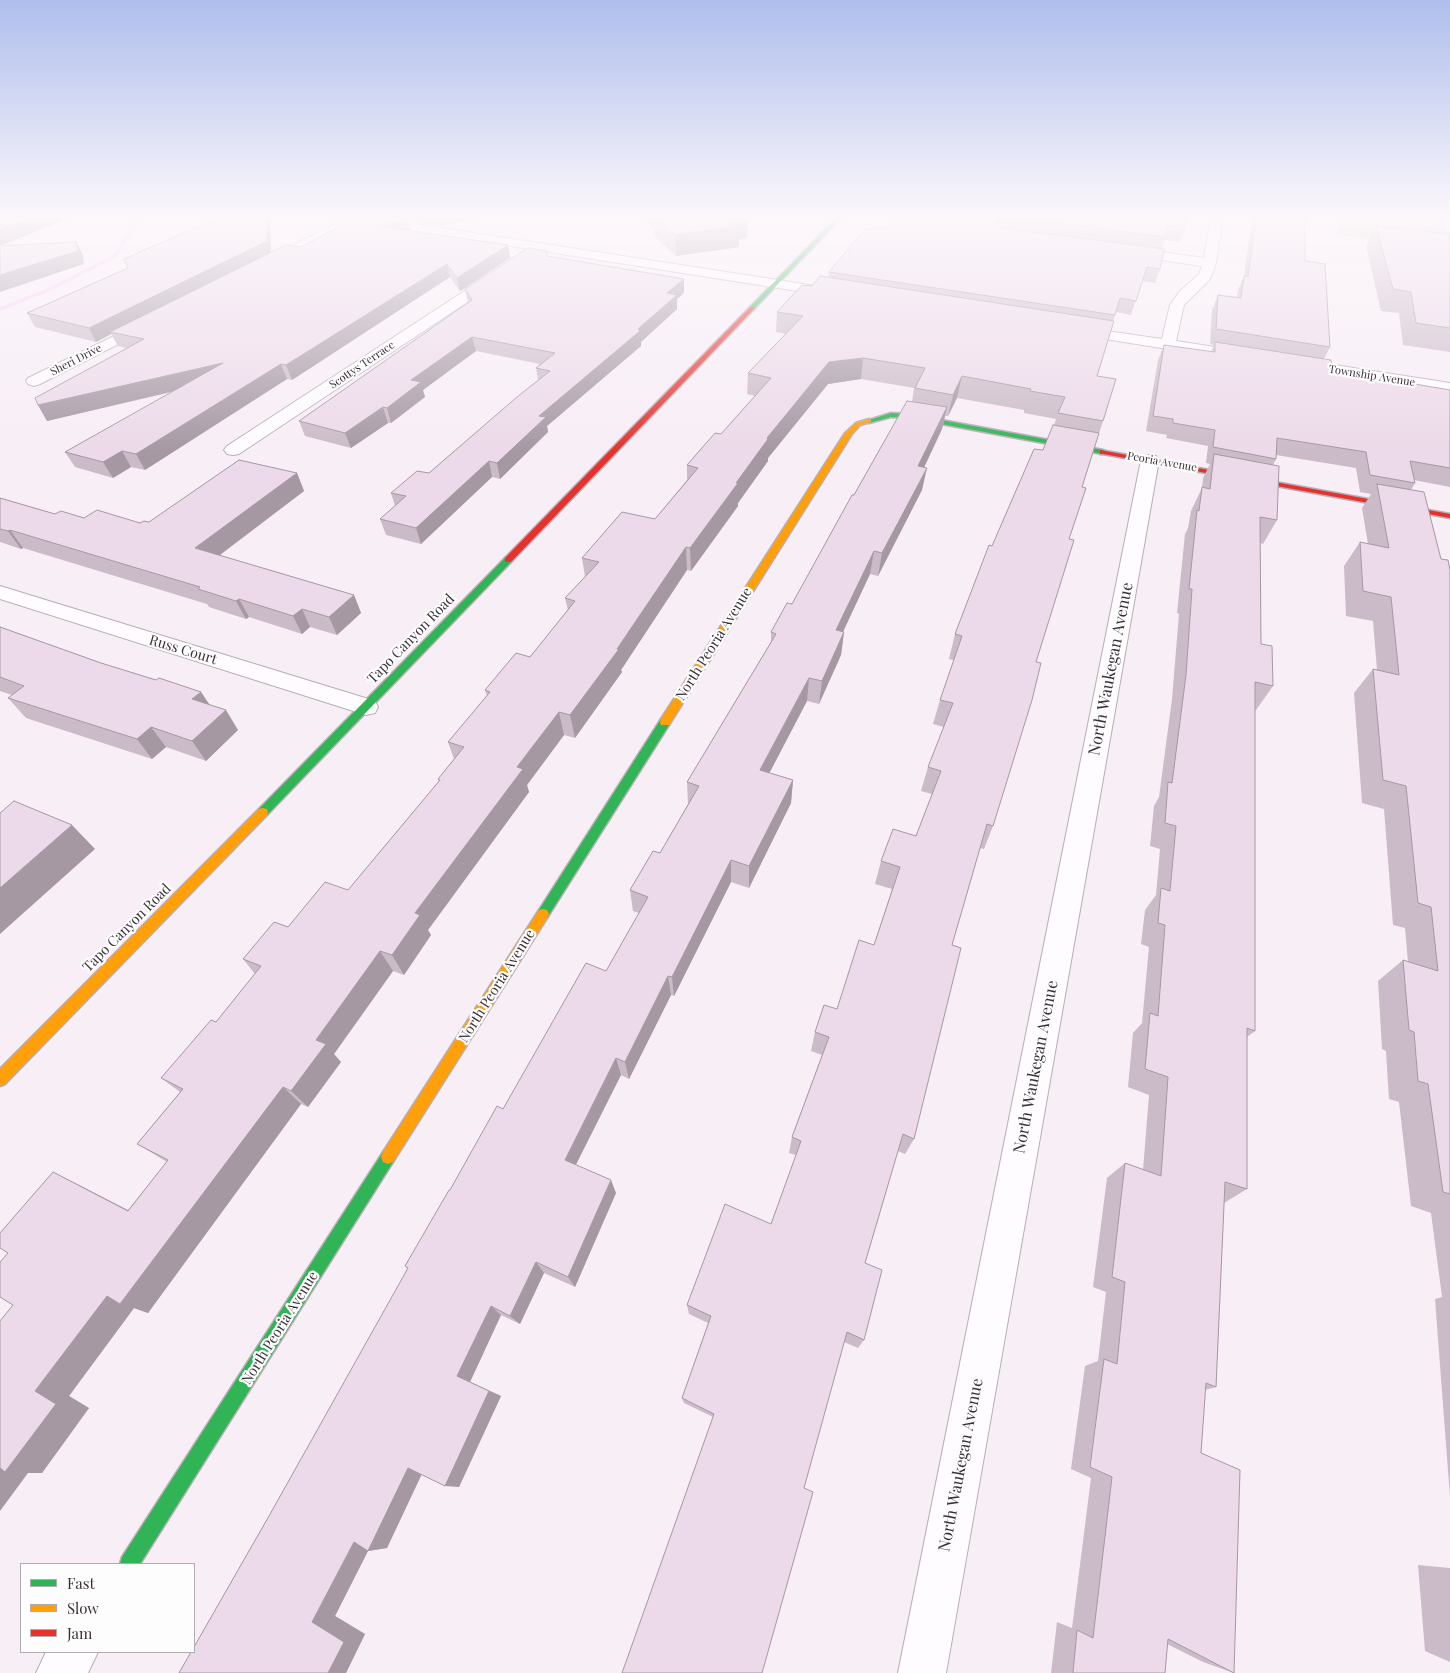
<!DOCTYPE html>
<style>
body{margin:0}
#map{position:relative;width:1450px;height:1673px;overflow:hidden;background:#f8eef6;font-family:"Playfair Display",serif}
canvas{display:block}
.legend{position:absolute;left:20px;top:1563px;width:175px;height:90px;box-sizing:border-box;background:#fdfdfd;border:1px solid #afabae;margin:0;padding:6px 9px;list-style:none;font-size:15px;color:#392f38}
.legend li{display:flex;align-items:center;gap:10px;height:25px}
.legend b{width:25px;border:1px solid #afabae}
</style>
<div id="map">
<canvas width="1450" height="1673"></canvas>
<ul class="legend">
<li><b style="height:6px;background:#30b455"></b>Fast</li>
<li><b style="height:6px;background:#ff9f0a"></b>Slow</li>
<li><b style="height:6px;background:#e5322d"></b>Jam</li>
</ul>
</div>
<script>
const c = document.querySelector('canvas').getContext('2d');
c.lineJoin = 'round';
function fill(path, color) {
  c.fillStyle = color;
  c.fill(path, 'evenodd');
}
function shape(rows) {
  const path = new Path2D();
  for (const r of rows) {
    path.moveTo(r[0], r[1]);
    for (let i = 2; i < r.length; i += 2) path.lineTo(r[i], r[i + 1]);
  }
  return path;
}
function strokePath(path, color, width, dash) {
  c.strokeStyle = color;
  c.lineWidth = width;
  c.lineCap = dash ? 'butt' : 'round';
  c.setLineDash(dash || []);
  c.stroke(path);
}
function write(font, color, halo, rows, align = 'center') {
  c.font = font + ' "Playfair Display",serif';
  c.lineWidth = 4.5;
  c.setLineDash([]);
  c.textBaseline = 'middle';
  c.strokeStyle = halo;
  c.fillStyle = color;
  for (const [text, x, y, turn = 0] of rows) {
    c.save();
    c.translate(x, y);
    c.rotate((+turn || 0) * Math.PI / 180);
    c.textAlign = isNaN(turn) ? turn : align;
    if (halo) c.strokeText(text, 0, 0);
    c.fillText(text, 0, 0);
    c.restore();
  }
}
const green = shape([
 [1336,217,1442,217,1450,239,1450,248,1338,235]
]);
const stream = shape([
 [136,217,141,217,117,257,50,291,0,311,0,307,46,289,113,255,136,217]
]);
const street = shape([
 [339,217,371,217,836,289,843,293,836,297,357,222,271,267,261,267,260,264,261,261,343,220,339,217],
 [1211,217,1223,217,1216,263,1210,279,1184,305,1176,341,1248,352,1253,354,1256,357,1253,360,1248,362,1068,333,1066,330,1068,327,1073,326,1162,339,1170,305,1179,292,1199,274,1202,266,1126,255,1120,251,1126,247,1204,258,1211,217],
 [497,272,504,276,502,279,239,454,233,455,227,454,224,450,227,446,492,273,497,272],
 [147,320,152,321,154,324,152,327,40,384,34,386,28,384,26,381,28,378,147,320],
 [1296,359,1450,383,1450,393,1291,367,1288,364,1291,361,1296,359],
 [1150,455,1156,456,1159,460,946,1673,898,1673,1141,460,1144,456,1150,455],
 [0,586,375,701,378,707,375,713,366,715,0,599,0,586],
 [46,1652,98,1652,88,1673,36,1673,46,1652]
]);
const fast = shape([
 [837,217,842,217,754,309,750,309,750,307,837,217],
 [891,413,909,414,1103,450,1107,452,1103,454,909,418,891,417,869,423,866,421,891,413],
 [508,557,511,558,511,562,267,815,259,815,258,812,259,809,505,558,508,557],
 [665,718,670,722,669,725,547,918,543,919,539,918,537,914,539,910,661,719,665,718],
 [388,1150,393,1152,395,1157,393,1162,140,1564,120,1564,122,1557,383,1152,388,1150]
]);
const slow = shape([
 [869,419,871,420,871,422,860,425,852,434,669,725,661,725,660,722,661,719,845,433,856,423,869,419],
 [263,808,267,809,268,812,267,815,5,1084,0,1086,0,1069,259,809,263,808],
 [543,909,547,910,549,914,547,918,393,1162,388,1164,383,1162,381,1157,383,1152,539,910,543,909]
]);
const jam = shape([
 [750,307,755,308,511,562,505,562,505,558,750,307],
 [1100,450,1450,514,1450,518,1103,454,1100,454,1100,450]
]);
const wall = shape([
 [271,217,271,252,301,247,357,217,475,217,440,226,408,221,411,231,508,245,510,258,460,291,450,277,292,380,287,379,145,470,131,467,113,478,75,467,65,452,172,392,47,421,38,405,126,348,118,346,111,334,96,342,35,327,27,313],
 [640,217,748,217,747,238,739,239,739,247,676,256,654,236,654,230],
 [894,217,1187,217,1185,229,1180,242,1165,240,1162,248,1160,269,1155,283,1142,281,1131,315,1116,312,1113,321,1097,376,1103,421,1082,487,1069,539,1036,662,993,826,984,849,980,848,952,945,914,1139,905,1154,898,1151,865,1263,864,1340,858,1348,844,1342,804,1488,762,1673,713,1417,684,1403,682,1398,708,1323,689,1314,687,1305,771,1224,796,1155,789,1153,792,1137,822,1055,811,1051,815,1032,837,1009,874,945,892,889,875,884,881,861,916,836,932,794,921,791,928,767,944,727,933,724,940,700,954,660,949,659,955,634,992,546,1043,450,1054,425,1056,419,1024,413,1024,410,957,398,948,416,945,416,942,429,924,467,922,490,878,576,870,574,843,632,844,632,841,655,819,704,807,701,769,773,793,780,791,803,749,888,731,882,674,996,671,995,629,1079,621,1075,576,1165,616,1193,575,1287,544,1273,520,1324,501,1315,470,1382,501,1396,459,1487,422,1474,387,1548,368,1551,335,1616,365,1634,346,1673,179,1673,269,1516,408,1269,405,1266,450,1190,503,1109,606,971,639,913,633,911,630,890,660,853,688,804,687,782,771,642,771,632,792,604,854,495,912,402,914,388,861,379,828,384,768,458,768,461,738,503,738,506,691,571,687,570,621,670,622,672,575,738,564,735,527,785,529,792,428,930,431,935,404,975,393,971,334,1054,341,1062,308,1107,301,1104,148,1313,134,1308,69,1396,89,1408,42,1473,28,1473,13,1305,81,1186,128,1210,167,1162,137,1144,180,1092,161,1078,216,1022,255,974,243,959,288,927,348,890,439,781,438,779,454,759,448,742,487,696,485,690,530,657,568,610,565,598,585,577,582,558,655,519,687,480,687,465,721,434,755,396,747,394,748,373,786,334,776,332,777,312,812,286,828,278,829,272,886,227],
 [1252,217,1305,217,1305,261,1330,347,1324,359,1332,370,1450,390,1450,487,1414,480,1415,483,1411,490,1441,559,1450,570,1450,1497,1435,1299,1442,1297,1431,1213,1411,1206,1399,1102,1389,1099,1386,1051,1382,1049,1378,981,1403,960,1408,962,1405,928,1393,925,1384,809,1362,803,1354,693,1373,669,1377,670,1373,621,1346,616,1344,566,1360,542,1368,544,1362,508,1371,494,1360,492,1356,468,1276,455,1276,459,1273,465,1277,520,1263,544,1260,543,1261,644,1273,686,1256,710,1255,710,1255,1031,1247,1037,1247,1189,1224,1203,1216,1387,1205,1390,1201,1453,1234,1673,1203,1662,1167,1644,1165,1673,1051,1673,1057,1622,1072,1628,1091,1478,1071,1469,1085,1366,1098,1361,1106,1292,1093,1287,1107,1178,1125,1163,1143,1170,1149,1095,1128,1087,1133,1033,1142,1023,1149,947,1141,944,1145,910,1156,895,1160,849,1150,846,1154,806,1159,797,1172,699,1179,614,1177,613,1185,534,1188,528,1191,511,1202,488,1203,478,1210,464,1206,463,1208,446,1166,438,1167,435,1146,431,1158,360,1164,345,1211,352,1214,345,1210,344,1212,310,1218,295,1237,298,1238,290,1244,276],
 [1376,226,1450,234,1450,352,1403,345,1399,313,1381,311,1366,246],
 [548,257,684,293,677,299,677,309,641,342,641,346,547,426,548,432,500,479,492,477,421,544,386,535,380,519,395,506,391,493,429,473,538,380,536,368,540,364,476,351,423,390,425,397,391,423,388,423,351,448,305,436,299,421,468,303,465,289],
 [297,473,304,491,219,556,354,595,361,613,337,635,310,627,302,634,249,617,246,619,209,607,207,604,23,548,21,549,0,542,0,498,55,514,84,518,140,523,149,522],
 [0,627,101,663,156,680,201,692,210,705,238,730,206,761,166,747,152,759,26,718,8,698,12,695,0,691],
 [1418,1565,1450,1568,1450,1662,1425,1651]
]);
const shadedWall = shape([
 [34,217,72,217,0,246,0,230],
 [267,217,271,217,271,254,110,332,111,334,96,342,89,328],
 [438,217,475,217,440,226],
 [743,217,748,217,747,238,739,239,739,247,676,256,675,235,730,219],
 [1001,217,1003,217,1000,229,995,221],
 [408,219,411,232,378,226],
 [76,242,83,255,84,264,0,292,0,275],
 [508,245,510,258,460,291,457,278],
 [447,264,450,277,292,380,286,365],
 [684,279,684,293,677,299,677,309,641,342,641,346,547,426,548,432,500,479,497,463,539,416,638,329,667,293],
 [472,337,476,351,423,390,425,397,391,423,387,408,411,380],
 [863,358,861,379,828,384,768,458,768,461,738,503,738,506,691,571,690,548,736,483,767,438,829,362],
 [223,363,229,378,47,421,38,405],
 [281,364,287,379,145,470,136,454],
 [962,376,957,398,948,416,953,395],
 [383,407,388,423,351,448,345,433],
 [947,407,942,429,914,489,918,466],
 [122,451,131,467,113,478,103,462],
 [489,461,492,477,421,544,416,528],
 [927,468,922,490,878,576,882,553],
 [297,473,304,491,205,566,195,548],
 [10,530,23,548,21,549,8,531],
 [686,547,687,570,621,670,622,672,575,738,570,715,617,649],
 [874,551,870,574,833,653,836,630],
 [354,595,361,613,337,635,329,617],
 [239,599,249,617,246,619,236,601],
 [302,609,310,627,302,634,293,616],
 [844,632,841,655,819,704,822,681],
 [809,678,807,701,759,793,760,770],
 [201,692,214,712,192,699],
 [226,710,238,730,206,761,192,741],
 [559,712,564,735,527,785,529,792,428,930,431,935,404,975,392,955,415,913,517,767],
 [151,727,166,747,152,759,137,739],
 [793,780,791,803,749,888,749,866],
 [72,825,95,849,0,934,0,888],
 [731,860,731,882,674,996,672,977],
 [380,951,393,971,334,1054,341,1062,308,1107,291,1091,316,1040],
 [668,976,671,995,629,1079,625,1062],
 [616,1058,621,1075,571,1174,565,1160],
 [283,1087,301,1104,148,1313,134,1308,69,1396,89,1408,42,1473,28,1473,0,1511,0,1466,35,1391,107,1296],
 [53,1172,81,1186,154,1224,128,1211],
 [611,1180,616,1193,575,1287,568,1277],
 [536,1262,544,1273,520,1324,510,1316],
 [491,1306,501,1315,470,1382,501,1396,459,1487,445,1486,457,1376],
 [408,1468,424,1469,387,1548,368,1551,335,1616,365,1634,346,1673,328,1673,312,1622,354,1542]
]);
const building = shape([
 [0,217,34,217,0,230,0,217],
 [220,217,267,217,267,241,89,328,27,313,128,268,124,259,220,217],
 [357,217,395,217,408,219,378,226,508,245,457,278,447,264,286,365,281,364,136,454,122,451,103,462,65,452,223,363,38,405,35,398,144,339,110,332,286,245,301,247,357,217],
 [655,217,743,217,730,219,739,226,675,235,655,217],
 [894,217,1001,217,995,221,1003,228,1164,249,1160,269,1147,267,1136,301,1120,298,1115,315,829,272,864,230,886,227,894,217],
 [1013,217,1187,217,1185,229,1168,226,1166,237,1013,217],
 [1256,217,1305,217,1305,261,1325,264,1330,347,1216,329,1218,295,1241,298,1244,276,1248,276,1256,217],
 [1376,226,1450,234,1450,328,1416,323,1411,292,1393,289,1376,226],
 [76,242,78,251,0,275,0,246,76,242],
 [528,248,547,251,547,256,684,279,667,293,677,295,638,329,640,331,539,416,546,417,497,463,489,461,416,528,380,519,406,496,391,493,417,471,429,473,517,397,550,371,536,368,555,353,472,337,411,380,421,382,387,408,383,407,345,433,299,421,472,300,465,289,528,248],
 [820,276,1114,321,1097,376,1116,379,1103,421,1058,413,1065,397,1030,391,1031,389,962,376,953,395,915,388,925,368,863,358,829,362,767,438,768,439,736,483,738,483,690,548,686,547,617,649,619,649,570,715,559,712,517,767,523,769,415,913,420,915,392,955,380,951,316,1040,326,1044,291,1091,283,1087,120,1304,107,1296,35,1391,56,1404,5,1472,0,1468,0,1321,13,1305,0,1297,0,1262,8,1253,0,1248,0,1233,53,1172,128,1211,168,1160,137,1144,183,1089,161,1078,211,1020,216,1022,261,966,243,959,274,922,288,927,325,882,348,890,440,780,438,779,464,747,448,742,490,692,485,690,516,653,530,657,575,601,565,598,599,562,582,558,622,512,655,519,698,468,687,465,715,433,721,434,771,378,748,373,803,316,777,312,802,285,812,286,820,276],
 [1215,342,1331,360,1332,370,1450,390,1450,468,1410,461,1415,483,1370,475,1366,452,1277,438,1276,459,1213,447,1215,430,1173,423,1173,419,1153,416,1164,345,1215,352,1215,342],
 [907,401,947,407,918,466,927,468,882,553,874,551,836,630,844,632,822,681,809,678,760,770,793,780,749,866,731,860,672,977,668,976,625,1062,616,1058,565,1160,611,1180,568,1277,536,1262,510,1316,491,1306,457,1376,489,1391,445,1486,408,1468,368,1551,354,1542,312,1622,344,1642,328,1673,179,1673,191,1652,194,1652,194,1647,269,1516,408,1268,405,1266,449,1190,450,1190,497,1106,503,1109,586,963,606,971,648,897,630,890,653,851,660,853,699,786,687,782,776,634,771,632,787,603,792,604,852,495,854,495,907,401],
 [1053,425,1099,433,1082,487,1086,488,1069,539,1074,540,1036,662,1041,663,1032,700,993,826,987,824,952,945,961,948,914,1139,903,1134,865,1263,882,1270,864,1340,847,1332,804,1488,813,1492,762,1673,622,1673,714,1414,682,1398,711,1316,687,1305,725,1204,771,1224,801,1141,792,1137,829,1037,815,1032,824,1005,837,1009,859,940,874,945,900,867,881,861,893,829,916,836,941,771,928,767,953,703,940,700,962,636,955,634,989,545,992,546,1034,449,1043,450,1053,425],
 [1214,454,1279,466,1277,520,1260,517,1261,644,1272,646,1273,686,1255,682,1255,1031,1247,1028,1247,1189,1225,1182,1216,1387,1206,1383,1201,1453,1240,1470,1234,1673,1168,1639,1165,1673,1073,1673,1077,1630,1093,1638,1112,1477,1090,1467,1104,1359,1117,1364,1125,1282,1112,1277,1125,1163,1161,1176,1168,1077,1145,1069,1150,1013,1158,1016,1165,925,1158,923,1161,888,1170,891,1176,826,1165,823,1168,782,1172,783,1186,675,1192,589,1189,589,1197,510,1199,511,1202,487,1210,489,1214,454],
 [239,460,297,473,195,548,354,595,329,617,302,609,293,616,239,599,236,601,198,589,200,587,10,530,8,531,0,529,0,498,55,514,61,511,84,518,97,510,140,523,144,521,149,522,239,460],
 [1377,484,1424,492,1441,559,1448,560,1450,570,1450,1194,1443,1192,1428,1084,1418,1081,1414,1032,1409,1030,1403,960,1438,971,1431,907,1418,903,1406,786,1383,780,1373,669,1399,675,1391,597,1363,591,1360,542,1389,548,1377,484],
 [0,627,101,663,156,680,159,678,201,692,192,699,226,710,192,741,151,727,137,739,8,698,24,686,0,677,0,627],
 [14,801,72,825,0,888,0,813,14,801]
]);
const farStreetnames = [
 ["Sheri Drive",76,360,-27],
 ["Scottys Terrace",362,365,-34],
 ["Township Avenue",1372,376,9],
 ["Peoria Avenue",1162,462,10]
];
const streetNames = [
 ["Tapo Canyon Road",411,639,-46],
 ["North Peoria Avenue",714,644,-58],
 ["Russ Court",183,650,17],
 ["Tapo Canyon Road",127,928,-45],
 ["North Peoria Avenue",497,986,-58],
 ["North Peoria Avenue",280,1328,-58]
];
const nearStreetnames = [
 ["North Waukegan Avenue",1111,669,-79],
 ["North Waukegan Avenue",1036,1067,-79],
 ["North Waukegan Avenue",961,1465,-79]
];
fill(green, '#d3dabc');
fill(stream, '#facef3');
strokePath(street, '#b7aeb5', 2);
strokePath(fast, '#b7aeb5', 3);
strokePath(slow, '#b7aeb5', 3);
strokePath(jam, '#b7aeb5', 3);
fill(street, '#fefcfe');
fill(fast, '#30b455');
fill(slow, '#ff9f0a');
fill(jam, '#e5322d');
fill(wall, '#cbbbc8');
fill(shadedWall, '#a598a3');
fill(building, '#ecd9e9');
strokePath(building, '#a598a3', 1);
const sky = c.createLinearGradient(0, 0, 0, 452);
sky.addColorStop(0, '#afbeec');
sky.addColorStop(0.48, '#fcf7fb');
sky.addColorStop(1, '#fcf7fb00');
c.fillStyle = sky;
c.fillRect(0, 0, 1450, 452);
write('11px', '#392f38', '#fdfdfd', farStreetnames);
write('14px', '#392f38', '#fdfdfd', streetNames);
write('16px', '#392f38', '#fdfdfd', nearStreetnames);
</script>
